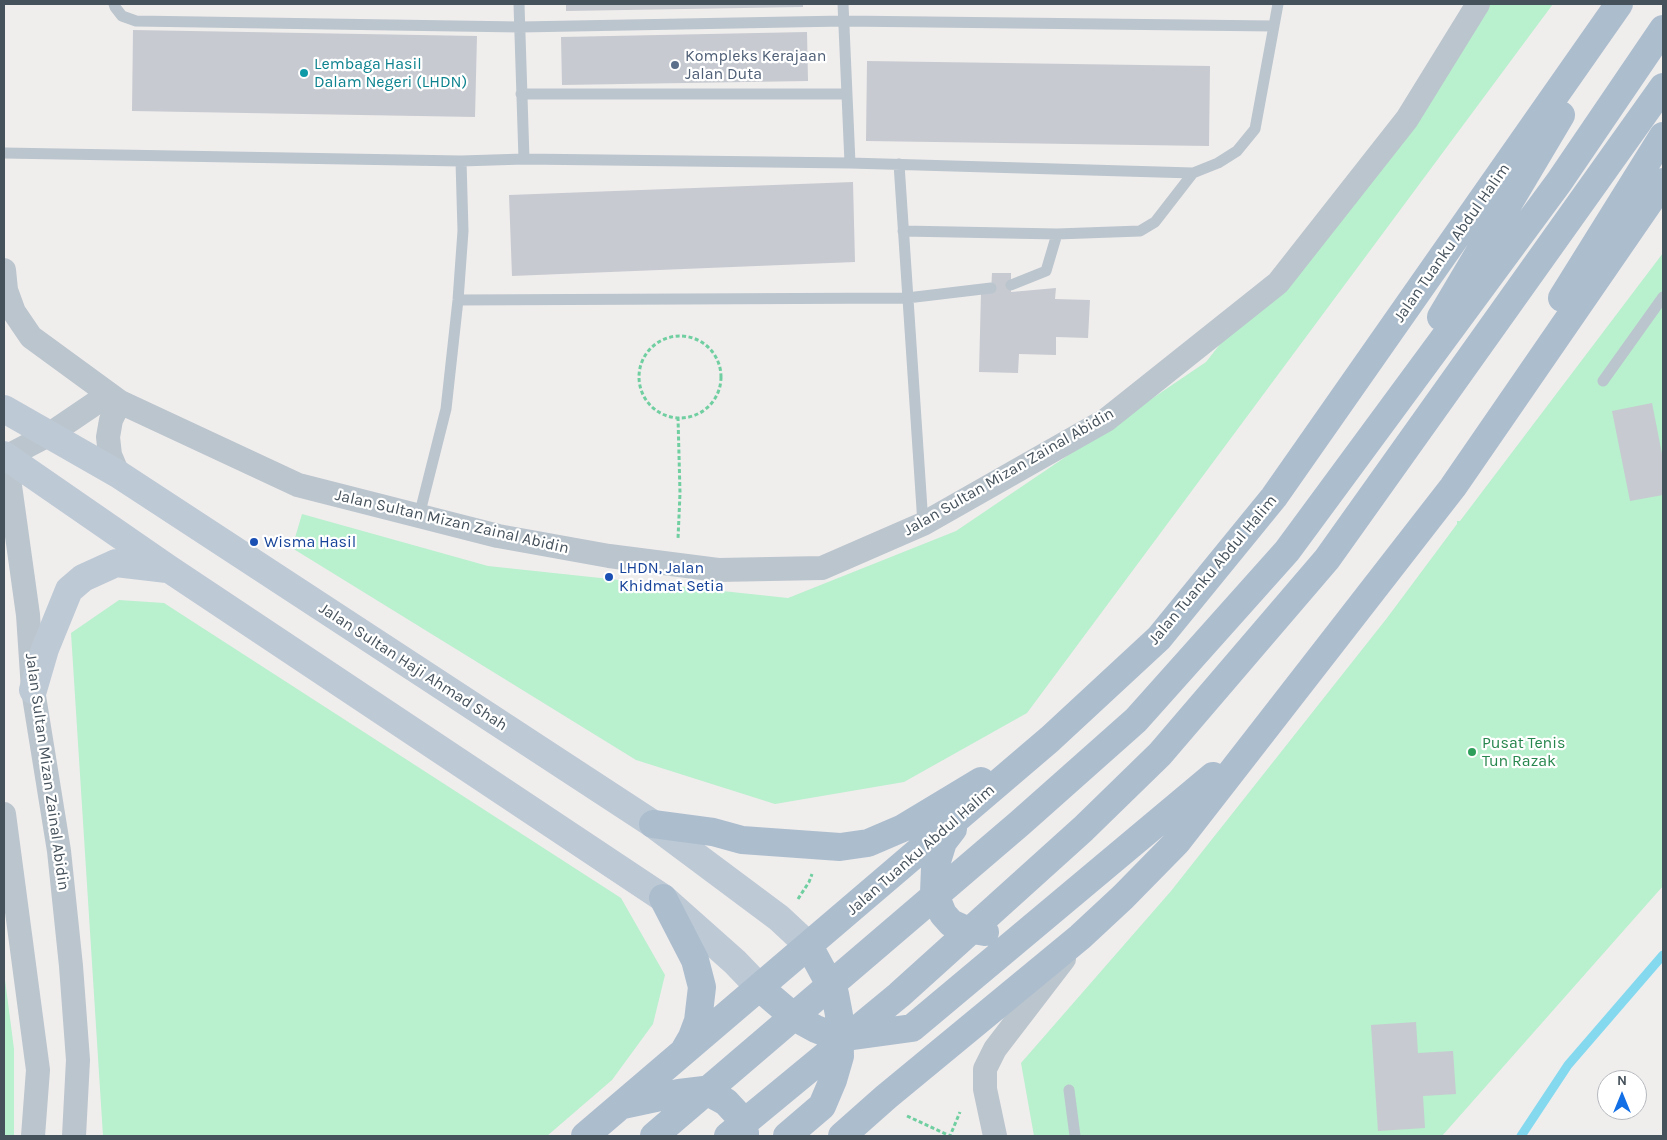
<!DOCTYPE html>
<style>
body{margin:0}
#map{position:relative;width:1667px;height:1140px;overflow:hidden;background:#f0eded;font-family:Karla,sans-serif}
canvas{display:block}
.frame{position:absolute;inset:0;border:5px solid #45515b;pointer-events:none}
.north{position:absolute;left:1597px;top:1070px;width:50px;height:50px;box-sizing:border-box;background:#fff;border:1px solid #b5b9bd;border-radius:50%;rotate:0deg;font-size:14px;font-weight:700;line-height:20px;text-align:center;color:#45515b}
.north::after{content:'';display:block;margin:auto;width:18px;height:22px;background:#126fe5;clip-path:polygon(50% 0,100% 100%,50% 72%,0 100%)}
</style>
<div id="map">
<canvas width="1667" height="1140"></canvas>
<div class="frame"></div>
<div class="north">N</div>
</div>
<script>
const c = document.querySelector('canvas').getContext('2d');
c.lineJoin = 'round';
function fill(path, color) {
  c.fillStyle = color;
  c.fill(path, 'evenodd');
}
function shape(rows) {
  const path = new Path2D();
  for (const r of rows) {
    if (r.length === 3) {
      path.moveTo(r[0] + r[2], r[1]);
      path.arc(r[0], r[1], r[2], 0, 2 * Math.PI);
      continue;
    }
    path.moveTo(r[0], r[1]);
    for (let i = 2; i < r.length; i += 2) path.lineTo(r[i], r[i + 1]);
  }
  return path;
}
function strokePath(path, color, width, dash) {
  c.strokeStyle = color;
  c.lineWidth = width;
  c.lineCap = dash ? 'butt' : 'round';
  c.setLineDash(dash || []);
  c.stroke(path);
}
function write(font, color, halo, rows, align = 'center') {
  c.font = font + ' Karla,sans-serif';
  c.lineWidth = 4.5;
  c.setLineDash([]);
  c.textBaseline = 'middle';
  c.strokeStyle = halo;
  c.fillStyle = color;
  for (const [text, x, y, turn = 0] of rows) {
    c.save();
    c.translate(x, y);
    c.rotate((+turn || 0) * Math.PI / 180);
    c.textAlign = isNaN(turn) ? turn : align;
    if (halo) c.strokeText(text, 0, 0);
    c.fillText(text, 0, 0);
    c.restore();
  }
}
const green = shape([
 [1488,4,1553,4,1027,713,904,782,775,804,636,760,292,548,302,514,488,566,788,598,956,531,1206,362],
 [1663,253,1663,886,1442,1136,1034,1136,1021,1063,1171,891,1387,618,1457,524,1457,521,1460,521],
 [119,600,164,603,621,898,665,975,653,1024,612,1080,547,1136,103,1136,71,633],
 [4,972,14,1049,14,1136,4,1136]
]);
const stream = shape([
 [1521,1136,1568,1065,1663,955]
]);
const building = shape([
 [566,4,803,4,803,7,566,11],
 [133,30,477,36,475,117,132,111],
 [807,32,808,81,562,85,561,37],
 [867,61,1210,66,1209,146,866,141],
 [853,182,855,262,512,276,509,195],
 [992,273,1011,273,1011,292,1056,288,1055,299,1090,300,1088,338,1056,337,1056,355,1019,354,1018,373,979,372,981,292,991,293],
 [1652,403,1663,459,1663,495,1630,501,1612,411],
 [1416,1022,1418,1053,1453,1051,1456,1094,1423,1096,1425,1128,1378,1131,1371,1025]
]);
const path = shape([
 [680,377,41],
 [678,417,680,493,678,539],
 [798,899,809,882,812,874],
 [907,1116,950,1136,960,1112]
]);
const lane = shape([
 [114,4,115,7,122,16,136,21,520,27,844,21,1273,26],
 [519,4,524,159],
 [843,4,850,163],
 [521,94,846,94],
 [4,153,461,161,524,159,850,163,1193,173,1218,163,1237,151,1255,129,1278,4],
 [899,164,923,524],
 [903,231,1057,234,1140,231,1155,222,1193,173],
 [1011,285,1046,271,1057,234],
 [458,300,907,298,991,288],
 [1603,381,1663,297],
 [419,516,446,409,458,300,463,231,461,161],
 [1069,1090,1075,1136]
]);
const street = shape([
 [4,270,6,290,14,312,31,337,120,402,298,485,498,536,609,556,718,570,822,568,923,524,1106,420,1278,283,1407,119,1478,4],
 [118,474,110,455,108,437,111,420,120,402],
 [4,814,38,1070,33,1136],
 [74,1136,78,1060,71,966,59,851,33,690,28,615,6,457,50,434,109,394],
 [995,1136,985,1089,985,1069,995,1049,1064,959]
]);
const secondary = shape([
 [4,409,118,474,653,824,779,918,809,946],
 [4,455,169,569,663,898,735,962,760,988],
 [33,690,45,649,69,590,83,578,116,563,167,569]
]);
const primary = shape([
 [1562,298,1663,136],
 [1441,317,1561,115],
 [653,824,713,832,742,840,840,847,868,843,903,828,981,781],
 [953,829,943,842,935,868,934,892,943,914,951,923,962,928,985,932],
 [663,898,695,960,702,987,698,1021,692,1037,685,1049],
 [760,988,794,1017,816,1029,839,1038,912,1028,1213,776],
 [623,1105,679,1093,704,1090,726,1102,739,1116,745,1133,745,1136],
 [585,1136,1050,739,1159,638,1274,497,1619,4],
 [654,1136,1020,823,1136,720,1287,551,1559,182,1663,29],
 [728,1136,899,995,1083,829,1160,754,1327,559,1663,87],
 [787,1136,822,1106,833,1080,840,1056,839,1015,835,994,809,946],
 [842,1136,886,1097,1080,937,1123,897,1177,842,1453,487,1663,182]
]);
const markers = [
 [675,65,5,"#5c6f8a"],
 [304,73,5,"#0f9aa8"],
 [254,542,5,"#1a4fb4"],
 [609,577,5,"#1a4fb4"],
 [1472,752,5,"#2e9e5b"]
];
const serviceNames = [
 ["Kompleks Kerajaan",685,56],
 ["Jalan Duta",685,74]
];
const cultureNames = [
 ["Lembaga Hasil",314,64],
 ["Dalam Negeri (LHDN)",314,82]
];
const streetNames = [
 ["Jalan Tuanku Abdul Halim",1452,243,-55],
 ["Jalan Sultan Mizan Zainal Abidin",1009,472,-30],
 ["Jalan Sultan Mizan Zainal Abidin",452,522,13],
 ["Jalan Tuanku Abdul Halim",1213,570,-50],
 ["Jalan Sultan Haji Ahmad Shah",413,667,33],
 ["Jalan Sultan Mizan Zainal Abidin",47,772,82],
 ["Jalan Tuanku Abdul Halim",921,850,-41]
];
const transitNames = [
 ["Wisma Hasil",264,542],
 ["LHDN, Jalan",619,568],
 ["Khidmat Setia",619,586]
];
const leisureNames = [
 ["Pusat Tenis",1482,743],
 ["Tun Razak",1482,761]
];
fill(green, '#b9f0ce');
strokePath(stream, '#85d9ef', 9);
fill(building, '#c7cad0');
strokePath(path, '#70cfa0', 3, [4, 2.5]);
strokePath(lane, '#bbc5cd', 11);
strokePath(street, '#bbc5cd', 24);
strokePath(secondary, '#bdc9d5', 28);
strokePath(primary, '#acbdce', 28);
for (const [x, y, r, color] of markers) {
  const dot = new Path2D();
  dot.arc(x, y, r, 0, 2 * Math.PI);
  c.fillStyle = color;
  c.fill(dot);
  strokePath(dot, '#fff', 2);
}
write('16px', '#4e5e75', '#fff', serviceNames, 'left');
write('16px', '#0d838f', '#fff', cultureNames, 'left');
write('16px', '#45515b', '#fff', streetNames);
write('16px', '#164399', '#fff', transitNames, 'left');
write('16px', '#27864d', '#fff', leisureNames, 'left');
</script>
